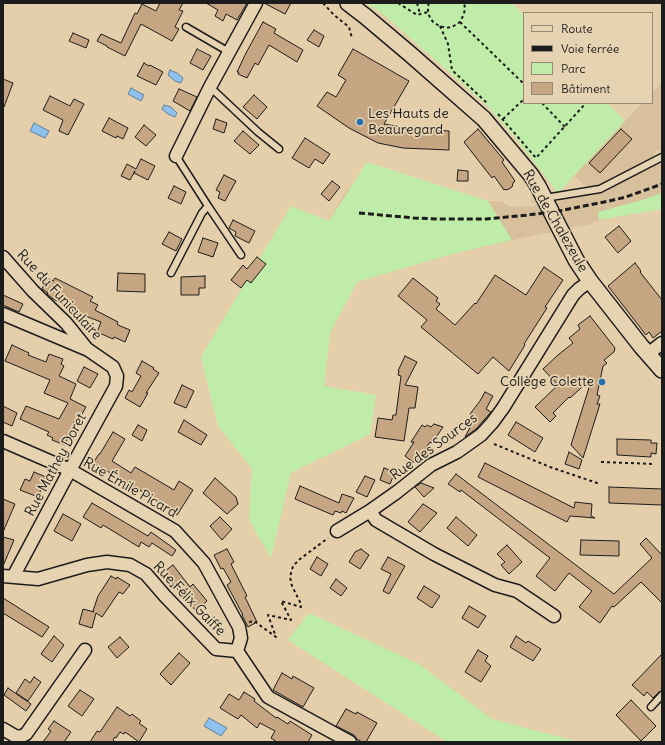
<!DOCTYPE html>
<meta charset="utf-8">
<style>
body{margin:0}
#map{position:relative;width:665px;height:745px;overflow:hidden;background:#e5cfab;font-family:Delius,sans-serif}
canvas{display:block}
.frame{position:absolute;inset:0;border:4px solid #1c1c1c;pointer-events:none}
.legend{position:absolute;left:523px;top:12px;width:130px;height:92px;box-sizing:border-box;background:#e6d3b1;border:1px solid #958a75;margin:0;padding:5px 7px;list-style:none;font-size:12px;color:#1c1c1c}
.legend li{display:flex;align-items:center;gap:8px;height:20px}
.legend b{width:20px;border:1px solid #958a75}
</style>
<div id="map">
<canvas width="665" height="745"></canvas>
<div class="frame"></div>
<ul class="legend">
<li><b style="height:5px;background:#e6d3b1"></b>Route</li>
<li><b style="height:5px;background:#1c1c1c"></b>Voie ferrée</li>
<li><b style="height:11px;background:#c0eca9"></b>Parc</li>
<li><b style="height:11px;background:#c6a682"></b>Bâtiment</li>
</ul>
</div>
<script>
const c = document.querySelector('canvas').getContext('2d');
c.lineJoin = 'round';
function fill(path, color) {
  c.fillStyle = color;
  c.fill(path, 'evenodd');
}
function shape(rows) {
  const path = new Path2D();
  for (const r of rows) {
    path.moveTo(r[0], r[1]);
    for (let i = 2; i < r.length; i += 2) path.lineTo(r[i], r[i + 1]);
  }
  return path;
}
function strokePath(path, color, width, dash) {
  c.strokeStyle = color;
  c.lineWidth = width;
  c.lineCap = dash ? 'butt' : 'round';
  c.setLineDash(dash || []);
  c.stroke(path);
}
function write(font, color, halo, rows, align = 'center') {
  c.font = font + ' Delius,sans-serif';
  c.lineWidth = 3.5;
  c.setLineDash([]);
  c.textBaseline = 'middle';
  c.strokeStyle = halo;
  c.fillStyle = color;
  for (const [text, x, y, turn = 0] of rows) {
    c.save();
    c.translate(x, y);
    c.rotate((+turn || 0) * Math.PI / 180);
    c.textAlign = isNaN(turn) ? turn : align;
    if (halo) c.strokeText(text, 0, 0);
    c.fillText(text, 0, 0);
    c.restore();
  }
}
const built = shape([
 [662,82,662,151,657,150,650,160,596,188,584,185,574,176,642,103,652,103,652,93],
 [662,161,662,208,592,222,592,224,570,228,565,217,548,221,553,233,545,233,452,254,357,282,308,259,343,196,349,188,358,181,466,199,502,202,511,207,536,206,535,203,533,204,531,201,533,200,531,195,537,203,541,206,559,202,559,201,603,192]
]);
const green = shape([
 [366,3,512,3,524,16,524,103,607,103,625,121,558,193,517,140,488,107,449,72,384,15],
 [367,162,488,201,512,240,452,254,357,282,330,333,324,386,376,395,370,434,291,473,271,558,249,520,252,469,218,426,201,357,291,206,329,221],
 [662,193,662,209,599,220,598,212,645,199],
 [309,613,419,664,492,719,579,742,447,742,288,640]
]);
const water = shape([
 [170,70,177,73,183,78,181,83,175,81,169,76,168,75,170,70],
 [131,88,144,95,141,101,128,94,131,88],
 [164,105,171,107,177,113,175,117,168,114,162,109,164,105],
 [34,123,49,131,45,138,30,131,34,123],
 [209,718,227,728,221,736,204,726,209,718]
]);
const building = shape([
 [160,3,183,3,179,10,183,11,175,27,179,29,172,41,141,24,125,56,107,47,107,46,97,41,101,34,121,43,135,13,137,14,142,4,156,11,160,3],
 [206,3,247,3,237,20,226,14,223,21,215,16,218,10,206,3],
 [264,3,291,3,285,14,264,3],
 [263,22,276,29,274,33,303,50,297,62,269,45,258,65,255,63,247,78,238,74,239,72,237,72,246,53,263,22],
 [314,30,324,36,319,47,307,40,314,30],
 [73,33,89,40,86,48,69,41,73,33],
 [197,49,211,56,203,70,190,63,197,49],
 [353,49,409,81,384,124,407,128,449,131,449,150,403,148,378,143,349,128,317,106,327,92,336,97,346,80,338,75,353,49],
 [144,63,149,66,150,65,163,72,156,85,137,76,144,63],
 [3,79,13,83,4,107,3,107,3,79],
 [179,89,197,97,190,111,173,101,179,89],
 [254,95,267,107,257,119,243,107,254,95],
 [50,96,70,106,74,99,84,104,68,135,59,131,63,120,43,110,50,96],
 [109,118,128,128,123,139,117,136,116,138,102,131,109,118],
 [216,119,227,123,224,133,213,129,216,119],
 [144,125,156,135,146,146,135,137,144,125],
 [478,129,504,160,502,162,515,181,513,183,512,187,509,189,506,190,505,189,504,190,494,176,492,178,464,142,478,129],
 [621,129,632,139,600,173,589,163,621,129],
 [243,131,259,145,250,154,234,141,243,131],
 [305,138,330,154,323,164,315,159,309,168,292,158,305,138],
 [141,159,155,166,148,180,134,173,135,171,130,180,121,176,127,164,136,169,141,159],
 [458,170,468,171,468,181,457,181,458,170],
 [224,175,236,181,225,201,218,198,220,192,216,190,224,175],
 [332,181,340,187,329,201,321,194,332,181],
 [174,186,186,192,181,204,168,198,174,186],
 [233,220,255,231,249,243,235,236,236,232,229,228,233,220],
 [619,226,631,241,618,253,605,237,619,226],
 [169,232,182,239,176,251,162,244,169,232],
 [203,238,218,243,213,257,198,252,203,238],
 [257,257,266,264,251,283,247,280,241,288,231,280,243,265,247,269,257,257],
 [635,263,641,271,640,272,662,300,662,331,653,338,649,332,646,335,608,286,635,263],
 [544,267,563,280,545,307,547,308,524,344,525,345,509,371,493,357,478,374,421,327,427,320,398,296,413,278,438,298,436,301,440,304,436,309,455,325,475,303,476,304,495,275,526,295,544,267],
 [118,273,145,274,145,292,117,291,118,273],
 [205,276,205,288,199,288,199,295,181,295,181,277,205,276],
 [47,278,53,281,55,278,93,297,90,301,98,305,95,310,118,322,117,324,118,325,130,330,125,342,114,337,113,339,97,332,101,322,83,315,82,317,72,312,73,309,53,299,47,294,48,293,42,289,47,278],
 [3,295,23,304,19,312,3,305,3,295],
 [590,316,615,348,614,352,604,360,607,363,603,366,597,395,600,396,597,404,600,404,583,458,571,445,592,378,570,398,569,397,553,413,556,416,550,422,535,407,558,385,543,369,558,355,573,343,569,338,580,329,578,325,590,316],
 [12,345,29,353,28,355,46,362,49,354,63,359,61,364,64,366,59,376,76,384,70,399,86,407,78,421,75,420,65,445,52,440,53,438,47,435,49,432,20,419,26,406,59,419,68,403,44,393,50,380,5,361,12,345],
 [405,356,417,362,405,385,418,387,415,408,409,408,404,441,375,437,378,418,392,420,393,415,396,415,401,376,398,375,399,371,398,371,405,356],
 [142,361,154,368,153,369,159,373,146,393,148,393,140,407,125,398,129,390,132,392,141,376,136,373,142,361],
 [84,367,98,374,90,388,77,381,84,367],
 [182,385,194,391,186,408,174,403,182,385],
 [485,392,493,396,486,409,491,412,476,429,465,437,475,418,470,414,480,401,485,392],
 [3,406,17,413,12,426,3,422,3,406],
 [184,420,207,435,201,445,178,432,184,420],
 [516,422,543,438,535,452,508,435,516,422],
 [434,424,443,427,432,443,430,442,416,462,413,462,405,456,414,442,411,442,422,425,425,427,427,425,431,427,434,424],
 [138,425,147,430,142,441,132,435,138,425],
 [113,432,125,439,112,461,131,473,135,467,174,490,179,481,193,490,177,515,169,510,170,509,138,489,93,463,99,454,100,454,113,432],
 [617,439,651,440,651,443,657,443,656,454,651,453,651,457,617,455,617,439],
 [569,452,582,460,579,469,565,464,569,452],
 [485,463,574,508,575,502,592,504,591,516,595,518,570,516,567,522,478,477,485,463],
 [384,468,395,472,390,484,380,480,384,468],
 [34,472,46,477,38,497,20,490,25,479,30,481,34,472],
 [456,474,614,594,652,558,640,544,646,538,662,555,662,603,641,582,614,607,612,606,600,623,579,607,592,591,569,573,555,591,536,576,550,558,461,490,460,492,448,484,456,474],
 [365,476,375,480,367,497,356,492,365,476],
 [215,478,236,497,238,504,227,514,203,493,215,478],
 [421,483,434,488,424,497,415,487,421,483],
 [300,486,339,503,342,494,354,498,346,513,342,511,341,513,335,511,333,515,295,499,300,486],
 [609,487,662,489,662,505,609,503,609,487],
 [3,499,15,504,3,532,3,499],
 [92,503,148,536,151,532,176,550,172,556,152,543,149,547,141,542,139,547,103,525,101,528,83,517,92,503],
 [423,504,437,513,420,532,408,522,423,504],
 [63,514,81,524,72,541,54,531,63,514],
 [220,517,232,529,222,540,210,526,220,517],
 [456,517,477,535,468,546,447,528,456,517],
 [3,537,14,540,3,566,3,537],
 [581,540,619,541,619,556,580,555,581,540],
 [507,545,522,562,509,574,501,565,505,562,497,554,507,545],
 [227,549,234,562,231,564,247,596,245,597,257,622,248,627,242,615,243,615,227,585,231,582,223,568,221,569,214,555,227,549],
 [361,549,369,555,360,569,349,562,355,552,361,549],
 [317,557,328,564,321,576,310,569,317,557],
 [388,557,405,566,389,594,383,591,391,574,381,569,388,557],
 [173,565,190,587,193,584,207,601,196,611,174,585,171,587,161,574,173,565],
 [111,576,116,579,117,577,130,585,123,594,119,592,102,617,96,613,92,628,79,624,83,609,94,612,93,611,98,596,111,576],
 [336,579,347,588,341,596,330,588,336,579],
 [424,586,440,596,432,608,417,598,424,586],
 [3,598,49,627,42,637,3,613,3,598],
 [469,606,486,616,478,628,462,618,469,606],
 [54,636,64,645,52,662,41,654,54,636],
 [516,636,526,643,528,641,541,649,533,661,510,647,516,636],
 [120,637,129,647,117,658,108,647,120,637],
 [478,650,488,656,485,661,491,666,481,682,465,672,478,650],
 [179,653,190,663,171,685,160,674,179,653],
 [662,654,662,691,659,692,653,698,647,692,644,696,632,685,662,654],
 [282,673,292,679,293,676,314,688,303,707,273,690,282,673],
 [34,677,41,682,28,701,16,693,25,679,30,683,34,677],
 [8,688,31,704,26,711,4,695,8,688],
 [80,690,94,699,82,716,68,706,80,690],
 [244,692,255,699,254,701,276,718,277,717,288,724,290,721,312,735,308,742,277,742,271,738,275,731,260,723,257,728,241,715,238,719,220,708,229,694,239,700,244,692],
 [631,700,656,726,641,741,616,715,631,700],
 [117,707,130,716,132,714,141,721,139,723,147,729,139,742,125,732,124,734,120,732,116,738,115,737,113,740,115,742,90,742,97,731,100,732,117,707],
 [346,709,356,714,357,712,377,723,366,742,362,742,357,739,354,735,336,726,346,709],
 [54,721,71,732,64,742,43,742,51,731,48,729,54,721]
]);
const path = shape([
 [323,3,334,15,349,27,352,38],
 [398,3,417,15,428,12],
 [417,3,420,14],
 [429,3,428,6,428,12,430,18,434,23,440,26,446,28,452,27,457,24,460,22,464,14,465,8,464,3],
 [460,22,524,84],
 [440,26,448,44,452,70,488,104],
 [542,103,565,127],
 [498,114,536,158,586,103],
 [503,119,524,99],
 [494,444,550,467,600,484],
 [601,462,655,464],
 [249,622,254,621,276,637,268,615,291,620,281,601,301,607,301,604,292,586,290,577,293,566,300,559,328,538]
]);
const service = shape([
 [186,27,229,52],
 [210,87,258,132,279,149],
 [545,198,600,189,662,157],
 [208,206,241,255],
 [171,273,202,213,208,206,176,156],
 [651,707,662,695]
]);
const minor = shape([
 [176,156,210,87,256,3],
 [3,257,33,291,66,323,87,349,113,367,117,376,116,386,70,470,13,577],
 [3,314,86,349],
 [648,354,662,343],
 [3,441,70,470,175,531,204,563,239,627,241,638,237,651],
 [337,531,370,511],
 [3,576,38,579,87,565,107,562,130,565,146,574,165,596,216,649,237,651],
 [554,616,517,591,495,585,434,554,376,520,370,511,397,492,431,465,457,452,481,435,492,423,503,408,573,295,579,289,590,281],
 [237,651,268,697,350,742],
 [3,729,15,736,20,737,26,734,85,650]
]);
const tertiary = shape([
 [348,3,365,16,410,54,484,119,531,175,538,186,576,260,590,281,641,346,662,370]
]);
const rail = shape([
 [359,213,414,218,439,219,486,219,528,215,559,211,609,201,626,197,662,184]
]);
const markers = [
 [360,122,4,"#1f6fb2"],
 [602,382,4,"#1f6fb2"]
];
const poiNames = [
 ["Les Hauts de",368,114],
 ["Beauregard",368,130],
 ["Collège Colette",594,382,"right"]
];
const streetNames = [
 ["Rue de Chalezeule",555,221,60],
 ["Rue du Funiculaire",59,295,47],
 ["Rue des Sources",434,447,-36],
 ["Rue Mathey Doret",56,465,-62],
 ["Rue Émile Picard",130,488,30],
 ["Rue Félix Gaiffe",189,599,46]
];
fill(built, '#d8c09c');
fill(green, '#c0eca9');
fill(water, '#8ec1eb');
strokePath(water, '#607f98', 1);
fill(building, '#c6a682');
strokePath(building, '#1c1c1c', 1);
strokePath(service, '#1c1c1c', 9);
strokePath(minor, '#1c1c1c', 15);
strokePath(tertiary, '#1c1c1c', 18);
strokePath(path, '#1c1c1c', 2, [3, 3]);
strokePath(service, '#e6d3b1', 6);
strokePath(minor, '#e6d3b1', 12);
strokePath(tertiary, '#e6d3b1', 15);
strokePath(rail, '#1c1c1c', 3, [6, 3]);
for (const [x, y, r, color] of markers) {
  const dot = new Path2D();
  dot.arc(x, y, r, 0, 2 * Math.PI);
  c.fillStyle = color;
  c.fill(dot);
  strokePath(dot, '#e6d3b1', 1.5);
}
write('14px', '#1c1c1c', '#e6d3b1', poiNames, 'left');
write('14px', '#1c1c1c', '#e6d3b1', streetNames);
</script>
